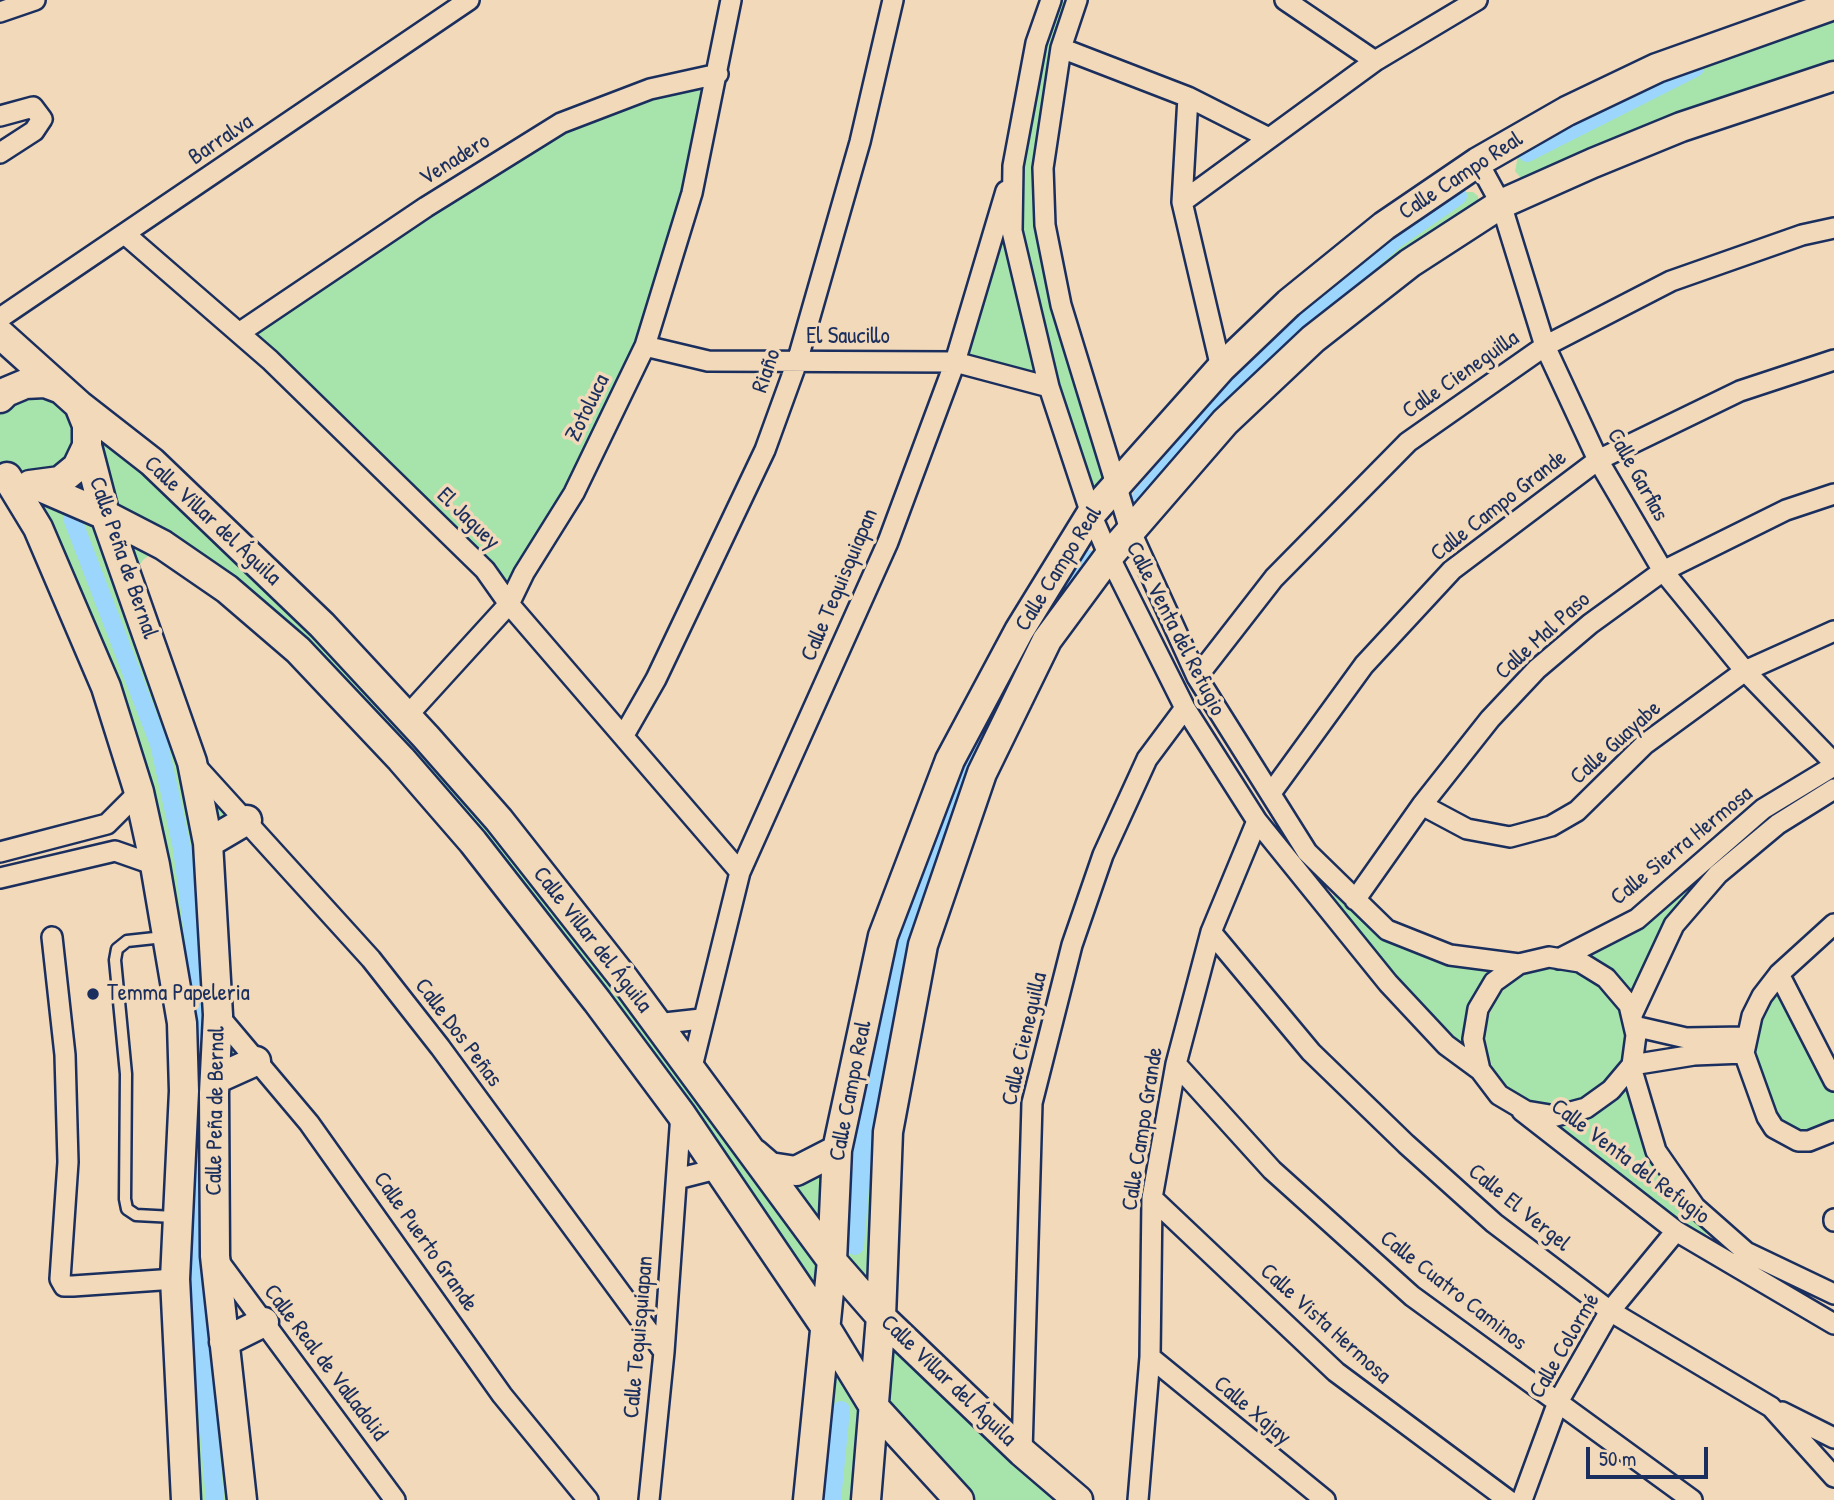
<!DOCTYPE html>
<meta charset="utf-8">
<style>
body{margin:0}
#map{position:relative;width:1834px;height:1500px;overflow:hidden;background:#f1d9b9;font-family:"Patrick Hand",sans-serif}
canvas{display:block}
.scale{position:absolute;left:1586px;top:1447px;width:122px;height:32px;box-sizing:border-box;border:4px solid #1b2f5e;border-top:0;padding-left:9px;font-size:21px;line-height:24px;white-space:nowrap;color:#1b2f5e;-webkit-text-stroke:5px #f1d9b9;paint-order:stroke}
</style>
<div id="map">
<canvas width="1834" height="1500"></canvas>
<div class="scale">50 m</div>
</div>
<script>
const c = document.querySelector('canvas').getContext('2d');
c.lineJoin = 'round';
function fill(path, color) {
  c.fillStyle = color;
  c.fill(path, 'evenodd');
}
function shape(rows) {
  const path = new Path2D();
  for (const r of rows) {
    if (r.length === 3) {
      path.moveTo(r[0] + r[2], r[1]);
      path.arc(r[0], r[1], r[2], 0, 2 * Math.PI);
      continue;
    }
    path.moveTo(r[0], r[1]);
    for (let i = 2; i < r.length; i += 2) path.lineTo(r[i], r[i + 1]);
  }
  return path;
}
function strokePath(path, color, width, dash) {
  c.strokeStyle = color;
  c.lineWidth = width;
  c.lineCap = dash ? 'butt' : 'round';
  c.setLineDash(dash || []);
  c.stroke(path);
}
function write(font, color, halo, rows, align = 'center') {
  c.font = font + ' "Patrick Hand",sans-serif';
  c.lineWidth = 7;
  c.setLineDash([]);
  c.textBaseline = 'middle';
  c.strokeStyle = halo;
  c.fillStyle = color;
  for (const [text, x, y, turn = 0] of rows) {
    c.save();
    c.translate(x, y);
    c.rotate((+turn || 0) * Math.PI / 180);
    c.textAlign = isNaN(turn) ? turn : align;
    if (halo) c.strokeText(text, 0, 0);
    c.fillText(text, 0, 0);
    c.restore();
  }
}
const green = shape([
 [1051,0,1077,0,1061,48,1045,225,1115,484,1091,514,1049,387,955,362,1013,166],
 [1834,20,1834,69,1524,182,1515,171,1518,156,1530,147,1684,70],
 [718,74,645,346,509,604,239,333,561,123],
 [1458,192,1473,192,1478,196,1479,210,1139,502,1139,492,1275,340,1327,290,1392,237],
 [64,390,426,737,832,1261,824,1325,873,1406,881,1317,1078,1500,959,1500,875,1408,866,1500,808,1500,823,1325,401,759,163,545,143,560,129,581,192,762,247,820,208,843,218,1015,256,1061,216,1079,242,1500,186,1500,184,1092,139,792,0,470,0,398],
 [1095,548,1099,549,936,892,870,1277,863,1277,844,1249,872,1035,890,966,936,833,1003,696,1071,578],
 [1834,775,1834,780,1739,847,1633,995,1622,979,1588,955,1636,932,1659,915,1727,850,1772,814],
 [1336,894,1355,914,1398,942,1498,971,1471,1053,1398,979,1329,898],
 [1557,1037,71],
 [1779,974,1834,1081,1834,1131,1809,1141,1774,1128,1745,1037],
 [1632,1086,1693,1214,1709,1232,1704,1236,1670,1216,1551,1124,1570,1123,1595,1115],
 [826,1172,820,1222,788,1184]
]);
const canal = shape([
 [1527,153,1695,68],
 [1141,497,1234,390,1300,324,1396,239,1458,196],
 [72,518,159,744,182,848,203,1011,203,1065],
 [1063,597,1088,559],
 [198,1142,193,1251,215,1500],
 [855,1246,863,1150,877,1052,908,925,942,828,1003,699],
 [832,1500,841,1410]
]);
const lane = shape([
 [164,937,127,941,117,949,115,960,126,1074,125,1199,127,1209,136,1215,174,1217]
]);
const street = shape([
 [1051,0,1036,43,1013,166,1012,231,1049,387,1091,514,1109,556,1185,708,1257,821,1388,983,1446,1045,1480,1070],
 [1077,0,1061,48,1043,168,1045,225,1061,305,1130,530,1197,677,1307,852,1387,930,1450,955,1519,964],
 [1285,0,1375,61],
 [0,12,35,0],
 [1061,48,1188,97,1267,137],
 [1188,97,1182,202,1221,368],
 [0,116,33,107,42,119,34,131,0,153],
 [1478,162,1501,204,1545,346,1598,460,1663,571,1745,671,1834,763],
 [1182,202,1375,61,1477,0],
 [126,235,270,360,485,570,509,604,740,872],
 [0,318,469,0],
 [239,333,426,207,561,123,650,89,718,74],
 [645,346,708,361,955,362,1049,387],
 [1197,677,1274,578,1408,442,1545,346,1671,281,1802,235,1834,228],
 [407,716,509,604,524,573,574,493,645,346,692,193,731,0],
 [624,735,656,679,765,450,797,362,860,142,893,0],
 [193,763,371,959,440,1047,664,1352],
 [1271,793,1364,665,1452,570,1598,460,1740,391,1834,360],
 [1422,805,1467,829,1510,837,1551,826,1577,811,1645,744,1745,671,1834,631],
 [0,852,107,824,139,792],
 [0,878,115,851,155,865],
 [1355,900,1422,805,1490,719,1537,669,1590,624,1663,571,1786,510,1834,494],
 [1834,924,1779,974,1762,996,1752,1016,1744,1053,1767,1117,1774,1128,1798,1141,1809,1141,1834,1131],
 [1211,932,1311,1052,1406,1144,1494,1223,1610,1311,1771,1407,1834,1477],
 [52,937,65,1055,68,1162,60,1279,64,1286,73,1286,175,1279],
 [1549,957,1580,962,1606,978,1629,1005,1636,1035,1632,1065,1611,1090,1586,1108,1556,1116,1526,1111,1499,1095,1480,1070,1473,1039,1478,1009,1494,982,1519,964,1549,957],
 [1559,959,1637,919,1763,809,1834,766],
 [1779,974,1834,1081],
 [218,1015,309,1123,502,1395,588,1500],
 [1632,1015,1674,925,1718,874,1778,824,1834,789],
 [656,1024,701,1019],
 [1634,1026,1686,1038,1745,1037],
 [1176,1064,1272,1170,1412,1296,1692,1500],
 [1632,1065,1694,1055,1744,1053],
 [1631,1067,1656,1151,1695,1207,1746,1252,1834,1294],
 [691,1071,740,872,888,542,955,362,1006,191],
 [1522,1111,1676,1231,1834,1324],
 [677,1179,720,1168],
 [1152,1198,1336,1372,1508,1500],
 [1834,1219,1834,1221],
 [217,1259,395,1500],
 [1150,1357,1325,1500],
 [1782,1412,1834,1438],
 [1022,1452,1032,1103,1072,945,1103,855,1147,759,1185,708],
 [649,1500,664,1352,681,1114],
 [1138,1500,1150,1357,1152,1198,1176,1064,1211,932,1257,821],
 [1522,1500,1558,1402,1610,1311,1676,1231]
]);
const secondary = shape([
 [0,334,79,405,87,425,87,446,77,467,60,481,30,485],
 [0,398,6,392,25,384,45,383,61,389],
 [79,405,152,462,250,556,322,625,426,737,499,820,625,980,832,1261,881,1317,1022,1452,1078,1500],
 [87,446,105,515,192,762,208,843,218,1015,214,1093,215,1256,242,1500],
 [7,477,38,528,106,687,139,792,155,865,182,1023,184,1091,175,1279,186,1500],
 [38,486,105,515,163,545,227,589,298,650,401,759,473,842,597,1001,681,1114,824,1325,874,1407,959,1500],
 [208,843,247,820],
 [216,1079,256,1061],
 [755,1154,770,1167,796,1171,837,1150],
 [224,1342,264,1322],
 [808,1500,832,1261,837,1150,883,936,950,760,1019,631,1091,514,1221,368,1289,303,1384,226,1478,162,1567,111,1657,68,1834,5],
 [866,1500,881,1317,888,1132,923,945,982,773,1047,640,1109,556,1225,422,1313,339,1410,263,1501,204,1593,163,1681,127,1834,76]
]);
const markers = [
 [93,994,7,"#1b2f5e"]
];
const streetNames = [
 ["Barralva",221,140,-34],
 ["Venadero",455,160,-32],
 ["Calle Campo Real",1461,176,-33],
 ["El Saucillo",848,337],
 ["Riaño",767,371,-71],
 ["Calle Cieneguilla",1461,375,-35],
 ["Zotoluca",588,408,-64],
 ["Calle Garfias",1637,475,61],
 ["Calle Campo Grande",1499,506,-38],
 ["El Jaguey",468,519,44],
 ["Calle Villar del Águila",212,521,43],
 ["Calle Peña de Bernal",123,558,71],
 ["Calle Campo Real",1059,569,-58],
 ["Calle Tequisquiapan",840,585,-67],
 ["Calle Venta del Refugio",1175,629,63],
 ["Calle Mal Paso",1543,636,-42],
 ["Calle Guayabe",1616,743,-42],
 ["Calle Sierra Hermosa",1682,846,-39],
 ["Calle Villar del Águila",592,940,52],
 ["Calle Dos Peñas",458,1033,53],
 ["Calle Cieneguilla",1025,1039,-77],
 ["Calle Campo Real",851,1091,-79],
 ["Calle Peña de Bernal",216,1111,-89],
 ["Calle Campo Grande",1143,1129,-81],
 ["Calle Venta del Refugio",1630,1162,37],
 ["Calle El Vergel",1519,1208,39],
 ["Calle Puerto Grande",425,1242,55],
 ["Calle Cuatro Caminos",1453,1291,38],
 ["Calle Vista Hermosa",1325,1324,42],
 ["Calle Tequisquiapan",639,1337,-85],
 ["Calle Colormé",1565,1346,-60],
 ["Calle Real de Valladolid",325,1363,53],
 ["Calle Villar del Águila",948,1381,44],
 ["Calle Xajay",1252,1411,40]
];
const poiNames = [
 ["Temma Papeleria",107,994]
];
fill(green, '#a6e4ac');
strokePath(canal, '#9cd6fc', 18);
strokePath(lane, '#1b2f5e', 15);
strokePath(street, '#1b2f5e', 24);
strokePath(secondary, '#1b2f5e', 33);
strokePath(lane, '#f1d9b9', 10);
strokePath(street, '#f1d9b9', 19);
strokePath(secondary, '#f1d9b9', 28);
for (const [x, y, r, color] of markers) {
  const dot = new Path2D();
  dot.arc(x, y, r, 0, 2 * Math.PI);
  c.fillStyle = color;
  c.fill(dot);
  strokePath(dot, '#f1d9b9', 2.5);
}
write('23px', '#1b2f5e', '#f1d9b9', streetNames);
write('23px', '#1b2f5e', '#f1d9b9', poiNames, 'left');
</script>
